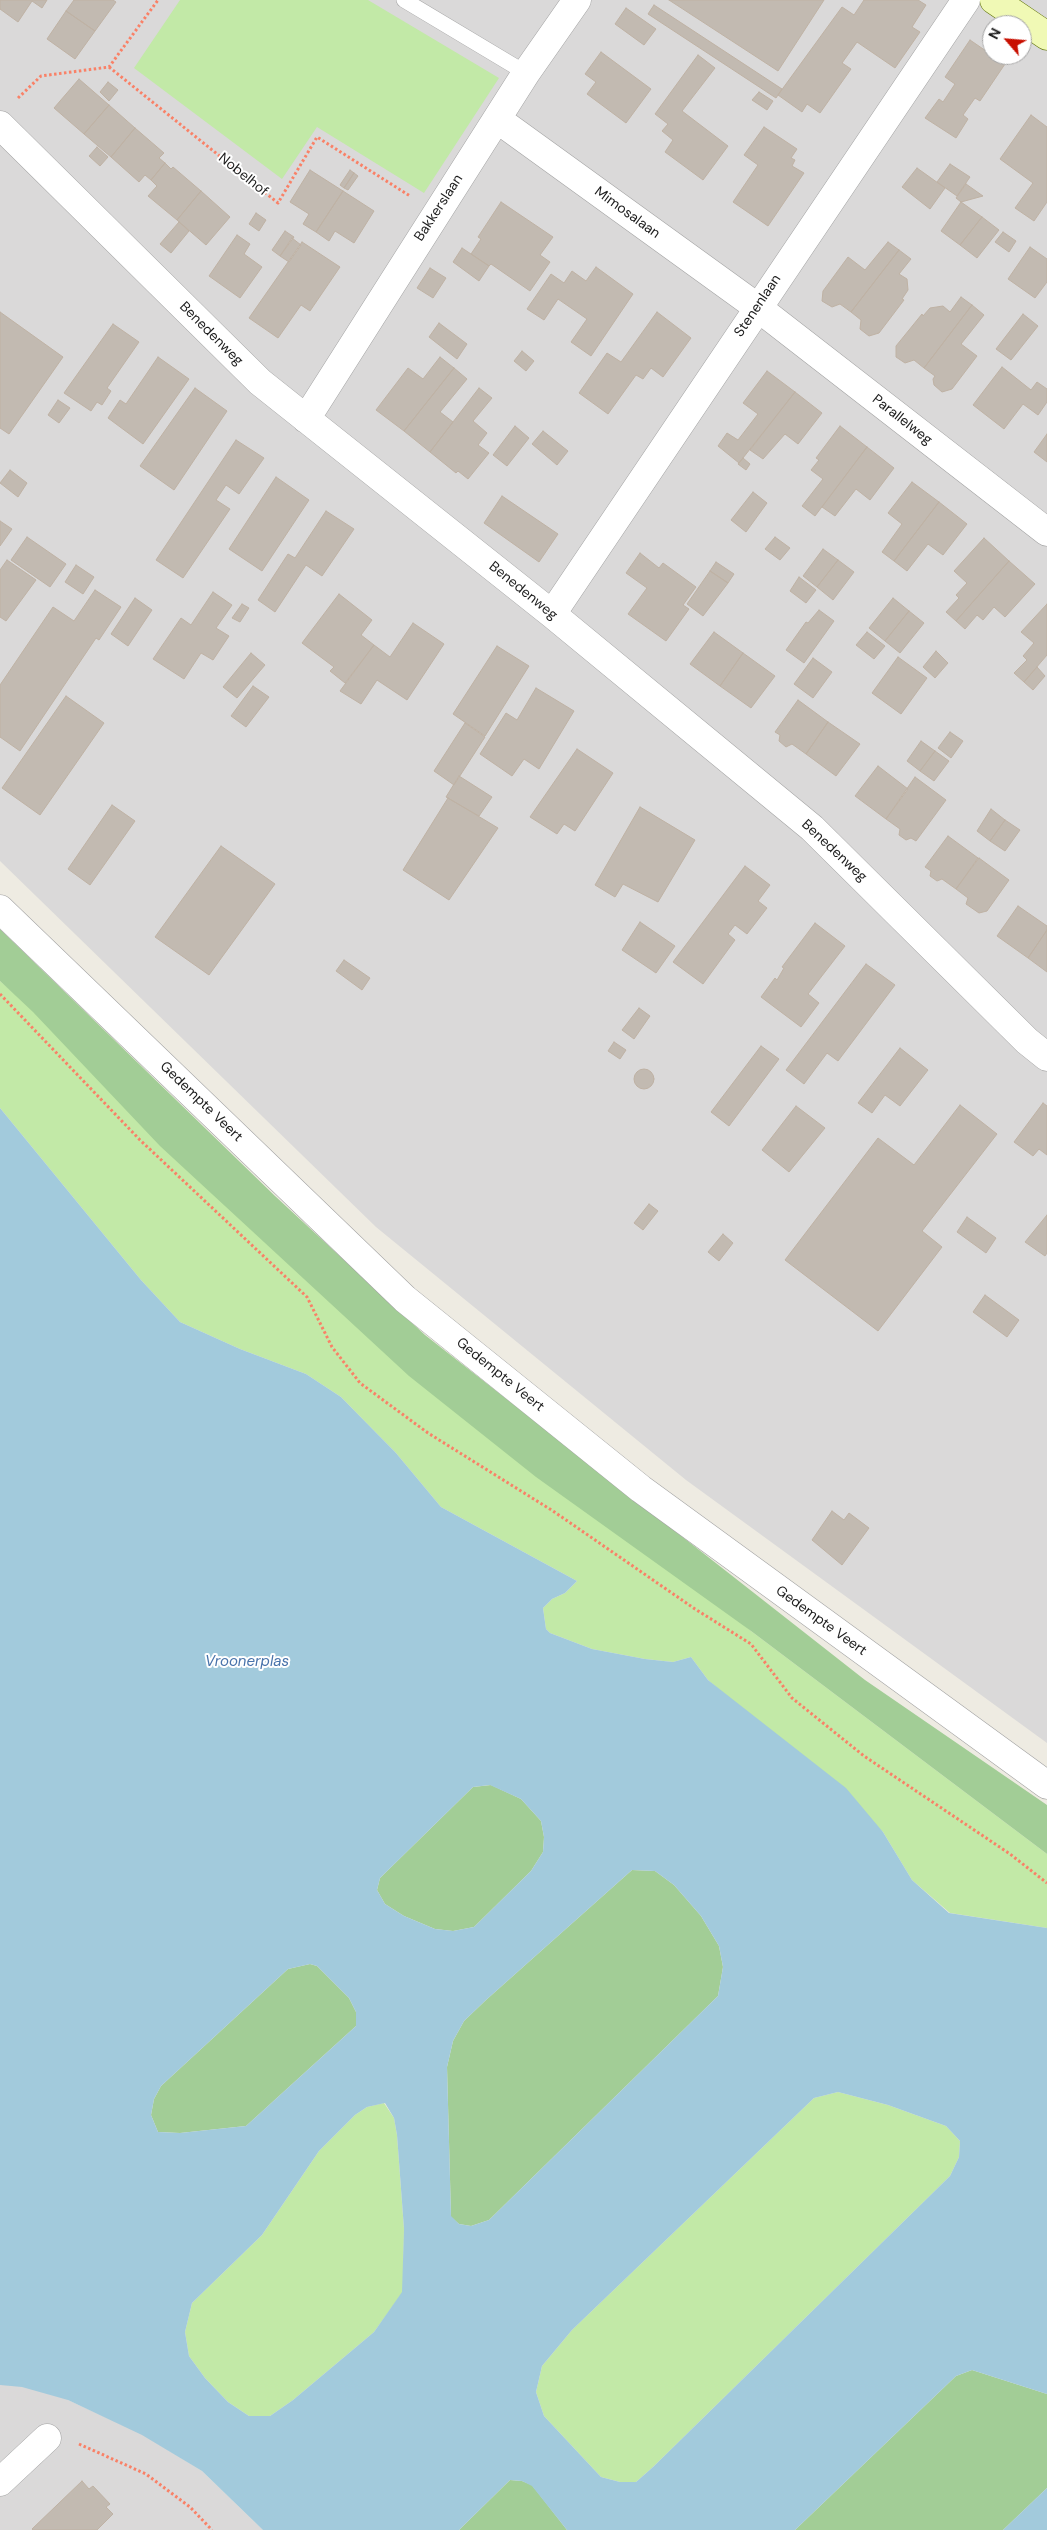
<!DOCTYPE html>
<style>
body{margin:0}
#map{position:relative;width:1047px;height:2530px;overflow:hidden;background:#eeebe2;font-family:"DM Sans",sans-serif}
canvas{display:block}
.north{position:absolute;left:982px;top:15px;width:50px;height:50px;box-sizing:border-box;background:#fff;border:1px solid #a4a4a4;border-radius:50%;rotate:297deg;font-size:14px;font-weight:700;line-height:20px;text-align:center;color:#1c1c1c}
.north::after{content:'';display:block;margin:auto;width:18px;height:22px;background:#c80f00;clip-path:polygon(50% 0,100% 100%,50% 72%,0 100%)}
</style>
<div id="map">
<canvas width="1047" height="2530"></canvas>
<div class="north">N</div>
</div>
<script>
const c = document.querySelector('canvas').getContext('2d');
c.lineJoin = 'round';
function fill(path, color) {
  c.fillStyle = color;
  c.fill(path, 'evenodd');
}
function shape(rows) {
  const path = new Path2D();
  for (const r of rows) {
    if (r.length === 3) {
      path.moveTo(r[0] + r[2], r[1]);
      path.arc(r[0], r[1], r[2], 0, 2 * Math.PI);
      continue;
    }
    path.moveTo(r[0], r[1]);
    for (let i = 2; i < r.length; i += 2) path.lineTo(r[i], r[i + 1]);
  }
  return path;
}
function strokePath(path, color, width, dash) {
  c.strokeStyle = color;
  c.lineWidth = width;
  c.lineCap = dash ? 'butt' : 'round';
  c.setLineDash(dash || []);
  c.stroke(path);
}
function write(font, color, halo, rows, align = 'center') {
  c.font = font + ' "DM Sans",sans-serif';
  c.lineWidth = 4;
  c.setLineDash([]);
  c.textBaseline = 'middle';
  c.strokeStyle = halo;
  c.fillStyle = color;
  for (const [text, x, y, turn = 0] of rows) {
    c.save();
    c.translate(x, y);
    c.rotate((+turn || 0) * Math.PI / 180);
    c.textAlign = isNaN(turn) ? turn : align;
    if (halo) c.strokeText(text, 0, 0);
    c.fillText(text, 0, 0);
    c.restore();
  }
}
const residential = shape([
 [0,0,1047,0,1047,1743,686,1480,376,1227,0,861],
 [992,25,1022,25,1022,55,992,55],
 [0,2307,68,2400,142,2434,202,2471,263,2530,0,2530]
]);
const grass = shape([
 [180,0,368,0,499,78,424,193,317,127,282,179,134,68],
 [0,981,751,1631,1047,1854,1047,1928,950,1913,912,1880,883,1832,708,1680,691,1657,673,1662,645,1659,592,1649,550,1633,546,1629,543,1608,552,1599,565,1593,577,1581,441,1507,396,1453,341,1397,306,1374,240,1349,180,1322,141,1280,0,1108],
 [838,2092,888,2105,946,2126,960,2141,959,2157,950,2176,653,2467,636,2482,620,2482,601,2477,544,2416,536,2392,542,2366,572,2330,814,2098],
 [384,2103,394,2118,397,2135,404,2229,403,2292,374,2332,293,2400,270,2416,249,2416,228,2402,205,2378,189,2356,185,2332,192,2303,262,2235,319,2151,355,2115,367,2107]
]);
const forest = shape([
 [0,929,275,1196,425,1335,865,1680,1047,1805,1047,1854,751,1631,536,1477,409,1376,160,1146,33,1012,0,981],
 [491,1785,521,1799,541,1821,544,1837,543,1852,531,1871,474,1927,453,1931,435,1929,404,1916,385,1904,377,1890,380,1878,473,1787],
 [632,1870,655,1871,674,1885,701,1916,719,1946,723,1967,718,1996,489,2220,471,2226,459,2224,451,2217,447,2067,453,2041,464,2021,486,2000],
 [310,1964,317,1966,349,1998,356,2012,356,2026,246,2126,180,2133,158,2132,151,2115,154,2099,161,2086,288,1969],
 [972,2370,1047,2394,1047,2488,1003,2530,795,2530,956,2376],
 [510,2480,522,2481,532,2485,567,2530,459,2530]
]);
const water = shape([
 [0,1108,141,1280,180,1322,240,1349,306,1374,341,1397,396,1453,441,1507,577,1581,565,1593,552,1599,543,1608,546,1629,550,1633,592,1649,645,1659,673,1662,691,1657,708,1680,846,1788,883,1832,912,1880,949,1913,1047,1928,1047,2394,972,2370,956,2376,795,2530,567,2530,532,2486,522,2481,510,2480,459,2530,263,2530,202,2471,142,2435,68,2400,22,2387,0,2385],
 [490,1785,521,1799,541,1821,544,1837,543,1852,531,1871,474,1927,453,1931,435,1929,404,1916,385,1904,377,1890,380,1878,473,1787],
 [632,1870,655,1871,674,1885,701,1916,719,1946,723,1967,718,1996,489,2220,471,2226,459,2224,451,2216,447,2067,453,2041,464,2021,486,2000],
 [310,1964,317,1966,349,1998,356,2012,356,2026,246,2126,180,2133,158,2132,151,2115,154,2099,161,2086,288,1969],
 [838,2092,888,2105,946,2126,960,2141,959,2157,950,2176,653,2467,636,2482,620,2482,601,2477,544,2416,536,2392,542,2366,572,2330,814,2098],
 [385,2103,394,2118,397,2135,404,2229,402,2292,374,2332,293,2400,270,2416,249,2416,228,2402,205,2378,189,2356,185,2332,192,2303,262,2235,319,2151,355,2115,367,2107],
 [1047,2488,1047,2530,1003,2530]
]);
const building = shape([
 [0,0,47,0,42,8,32,1,18,22,0,9,0,0],
 [74,0,113,0,116,2,95,31,66,11,74,0],
 [669,0,824,0,778,71,669,0],
 [864,0,918,0,926,5,912,27,920,32,895,68,857,42,842,63,851,69,820,113,807,104,802,112,778,95,842,7,854,15,864,0],
 [654,5,782,89,776,98,648,14,654,5],
 [626,8,656,29,644,45,615,24,626,8],
 [66,11,95,31,75,59,47,39,66,11],
 [970,40,1005,64,980,101,975,98,963,115,968,119,956,138,925,118,939,99,943,102,955,84,945,77,970,40],
 [601,52,651,89,626,123,587,94,596,82,585,74,601,52],
 [698,55,715,68,682,111,728,146,703,180,665,152,673,140,662,131,668,124,655,114,698,55],
 [79,79,109,105,84,134,54,108,79,79],
 [108,82,118,90,109,101,100,92,108,82],
 [759,92,773,101,767,110,752,100,759,92],
 [109,105,135,128,111,157,84,134,109,105],
 [1031,115,1047,127,1047,202,1034,221,1015,208,1033,183,1000,159,1031,115],
 [764,127,797,149,791,158,795,160,792,166,804,173,768,226,733,202,758,165,744,155,764,127],
 [135,128,164,153,159,158,165,163,151,180,145,175,139,182,111,157,135,128],
 [97,147,108,157,100,166,89,156,97,147],
 [165,163,171,169,173,167,201,191,177,220,148,196,157,186,151,180,165,163],
 [950,164,970,177,957,196,937,182,950,164],
 [917,168,945,188,930,209,902,187,917,168],
 [310,170,343,191,316,232,303,224,309,214,290,202,310,170],
 [350,170,354,173,344,188,340,185,350,170],
 [354,173,358,176,348,190,344,188,354,173],
 [966,184,983,196,961,202,956,198,966,184],
 [201,191,230,217,206,245,177,220,201,191],
 [343,191,374,211,354,243,335,231,329,241,316,232,343,191],
 [501,202,553,237,540,255,550,262,530,291,491,264,489,266,471,254,481,239,478,237,501,202],
 [961,202,982,217,960,245,941,231,961,202],
 [256,213,266,220,259,231,249,224,256,213],
 [982,217,999,230,977,258,960,245,982,217],
 [179,222,189,231,171,253,160,244,179,222],
 [285,231,294,237,280,256,272,250,285,231],
 [1003,232,1016,241,1009,252,995,242,1003,232],
 [237,235,250,244,244,254,262,267,240,298,209,276,237,235],
 [292,238,301,245,289,262,280,256,292,238],
 [302,242,340,267,310,311,301,305,278,338,249,318,302,242],
 [888,242,899,250,851,312,840,304,832,307,822,301,823,291,848,257,865,270,888,242],
 [1030,247,1047,259,1047,282,1035,298,1008,279,1030,247],
 [462,248,489,266,479,281,453,262,462,248],
 [899,250,911,259,899,274,907,279,908,290,902,299,904,300,879,333,869,336,860,329,861,320,851,312,899,250],
 [596,267,633,294,591,356,571,342,587,319,558,299,544,320,527,309,551,274,564,283,572,271,586,281,596,267],
 [430,268,446,278,433,298,417,288,430,268],
 [961,297,972,305,924,368,914,360,905,363,896,357,896,346,922,314,923,316,930,308,943,306,950,312,961,297],
 [972,305,984,315,961,344,977,356,952,389,942,392,934,385,933,379,935,376,924,368,972,305],
 [0,312,63,357,9,434,0,428,0,312],
 [657,312,691,338,663,377,651,368,643,379,636,375,608,414,579,393,607,353,621,362,657,312],
 [1023,314,1038,326,1011,360,996,349,1023,314],
 [439,323,467,344,457,359,429,337,439,323],
 [113,324,139,342,107,388,111,391,102,405,97,402,91,411,64,393,113,324],
 [522,351,534,361,526,371,514,361,522,351],
 [158,357,189,379,143,444,108,418,120,400,126,404,158,357],
 [440,357,454,368,404,431,376,410,408,368,423,379,440,357],
 [1002,367,1031,390,1037,382,1047,389,1047,402,1038,415,1023,404,1004,429,973,405,1002,367],
 [454,368,467,379,440,412,453,422,430,452,404,431,454,368],
 [767,371,795,392,739,463,718,446,727,433,738,440,758,414,743,403,767,371],
 [195,388,227,411,174,490,140,466,195,388],
 [479,388,492,398,473,421,487,433,478,445,489,453,468,479,458,471,456,473,430,452,479,388],
 [795,392,822,413,798,444,785,434,763,459,750,450,795,392],
 [58,400,70,408,59,423,48,415,58,400],
 [515,426,529,438,507,466,493,455,515,426],
 [840,426,867,447,815,516,802,506,823,479,811,470,819,460,816,458,840,426],
 [543,431,568,451,557,465,532,444,543,431],
 [1047,434,1047,462,1034,452,1047,434],
 [236,440,264,458,239,494,226,485,216,500,230,509,183,578,156,560,236,440],
 [867,447,894,468,870,500,856,489,835,516,822,507,867,447],
 [743,458,750,464,746,470,738,464,743,458],
 [10,470,27,483,18,497,0,483,10,470],
 [276,477,309,500,262,571,229,549,276,477],
 [912,482,939,502,894,561,882,552,902,524,888,513,912,482],
 [753,492,767,503,746,532,731,520,753,492],
 [502,496,558,534,539,562,484,523,502,496],
 [939,502,967,524,943,555,928,544,907,571,894,561,939,502],
 [326,511,354,529,322,576,306,565,275,612,258,600,288,554,295,558,326,511],
 [0,521,12,529,0,546,0,521],
 [27,537,66,564,50,587,11,560,27,537],
 [775,537,790,548,780,560,765,549,775,537],
 [984,538,1009,561,956,621,946,612,959,598,956,595,967,583,954,571,984,538],
 [823,549,838,560,817,587,803,576,823,549],
 [640,553,659,568,663,563,696,587,683,605,689,609,666,641,628,614,647,588,626,573,640,553],
 [7,560,36,580,6,621,0,617,0,570,7,560],
 [838,560,854,572,833,600,817,587,838,560],
 [1009,561,1035,584,1005,617,994,607,983,620,977,615,965,629,956,621,1009,561],
 [716,562,734,574,728,583,710,571,716,562],
 [76,565,94,577,83,594,65,582,76,565],
 [710,571,728,583,703,616,687,604,710,571],
 [799,577,816,590,806,603,790,591,799,577],
 [95,590,121,607,99,640,96,638,20,751,0,737,0,685,53,607,74,621,95,590],
 [213,592,232,605,216,628,229,636,213,660,201,653,184,679,153,659,181,618,191,625,213,592],
 [339,594,372,620,361,635,374,645,345,683,330,671,334,667,302,643,339,594],
 [135,598,152,610,128,646,111,634,135,598],
 [893,598,909,611,885,641,869,628,893,598],
 [242,604,249,608,240,622,232,618,242,604],
 [1047,604,1047,655,1024,682,1014,673,1027,660,1023,656,1034,643,1021,632,1047,604],
 [819,610,834,621,804,663,786,650,806,622,808,623,819,610],
 [909,611,924,623,900,653,885,641,909,611],
 [413,623,444,644,407,700,377,680,361,704,340,691,374,645,390,657,413,623],
 [714,632,743,653,720,686,690,664,714,632],
 [867,632,885,646,874,659,856,645,867,632],
 [497,646,529,666,485,736,453,714,497,646],
 [936,651,948,663,935,678,923,667,936,651],
 [251,653,265,665,237,698,223,687,251,653],
 [743,653,775,676,751,708,720,686,743,653],
 [898,657,927,678,901,714,872,693,898,657],
 [813,658,832,672,813,698,794,684,813,658],
 [1037,667,1045,676,1033,690,1024,682,1037,667],
 [253,686,269,697,246,727,231,716,253,686],
 [536,688,574,711,539,769,524,759,512,776,480,754,506,713,517,720,536,688],
 [66,696,104,723,40,815,2,788,66,696],
 [798,700,828,722,806,754,792,744,786,747,779,741,780,735,775,732,798,700],
 [828,722,860,744,836,776,806,754,828,722],
 [465,723,485,737,454,785,434,771,465,723],
 [950,732,963,741,951,758,938,748,950,732],
 [921,741,935,751,920,771,907,761,921,741],
 [577,749,613,773,575,831,564,824,557,834,530,817,577,749],
 [935,751,949,761,934,781,920,771,935,751],
 [878,766,908,789,886,819,855,796,878,766],
 [459,776,492,797,479,816,446,797,459,776],
 [915,777,946,800,916,841,911,838,906,840,899,835,900,829,886,819,915,777],
 [448,798,498,828,449,900,403,870,448,798],
 [112,805,135,821,90,885,68,869,112,805],
 [640,807,695,840,658,902,623,884,615,897,595,885,640,807],
 [991,809,1005,820,990,841,977,831,991,809],
 [1005,820,1020,830,1005,851,990,841,1005,820],
 [948,836,978,858,956,889,942,879,937,881,930,876,931,871,925,867,948,836],
 [221,846,275,884,209,975,155,937,221,846],
 [979,858,1009,880,987,911,979,913,966,904,968,898,956,889,979,858],
 [745,866,770,885,758,901,767,908,747,934,735,925,728,934,735,940,703,984,673,962,745,866],
 [1018,906,1047,926,1047,930,1028,958,997,936,1018,906],
 [640,922,675,946,656,973,622,950,640,922],
 [815,923,845,946,808,994,819,1003,801,1027,761,997,775,978,777,980,784,968,782,967,815,923],
 [1047,930,1047,972,1028,958,1047,930],
 [344,960,370,978,362,990,336,971,344,960],
 [866,964,895,985,838,1061,827,1053,804,1084,786,1070,866,964],
 [639,1008,650,1016,634,1039,622,1030,639,1008],
 [614,1042,626,1050,620,1059,608,1051,614,1042],
 [761,1046,779,1059,729,1126,711,1112,761,1046],
 [900,1048,928,1070,900,1106,885,1095,872,1113,858,1103,900,1048],
 [644,1079,10],
 [1043,1103,1047,1106,1047,1155,1039,1149,1033,1156,1014,1142,1043,1103],
 [960,1105,997,1134,922,1231,942,1247,878,1331,785,1260,878,1138,914,1165,960,1105],
 [796,1106,825,1128,789,1172,762,1150,796,1106],
 [649,1204,658,1211,643,1230,634,1223,649,1204],
 [1047,1215,1047,1253,1045,1256,1025,1242,1047,1215],
 [967,1217,996,1238,986,1253,957,1232,967,1217],
 [723,1234,733,1243,719,1261,708,1252,723,1234],
 [985,1295,1019,1320,1007,1337,973,1312,985,1295],
 [832,1511,844,1520,849,1513,869,1528,842,1565,812,1540,832,1511],
 [82,2481,89,2489,93,2486,110,2504,106,2507,113,2514,97,2530,33,2530,32,2529,82,2481]
]);
const path = shape([
 [109,67,278,203,317,137,410,196],
 [18,98,41,76,109,67,158,0],
 [0,994,140,1140,307,1297,332,1347,360,1383,428,1433,553,1511,695,1609,751,1644,792,1698,864,1756,1010,1854,1047,1883],
 [79,2444,146,2474,190,2507,212,2530]
]);
const lane = shape([
 [404,0,526,73]
]);
const street = shape([
 [497,119,757,307,1047,532],
 [0,125,260,382,552,614,812,828,1027,1041,1047,1057],
 [306,419,526,73,577,0],
 [552,614,966,0],
 [0,909,405,1299,641,1489,1047,1785],
 [0,2482,47,2438]
]);
const secondary = shape([
 [994,0,1047,36]
]);
const streetNames = [
 ["Nobelhof",243,175,39],
 ["Bakkerslaan",439,208,-57],
 ["Mimosalaan",627,213,36],
 ["Stenenlaan",758,306,-56],
 ["Benedenweg",211,334,45],
 ["Parallelweg",902,420,38],
 ["Benedenweg",523,591,39],
 ["Benedenweg",834,851,43],
 ["Gedempte Veert",201,1102,44],
 ["Gedempte Veert",500,1375,39],
 ["Gedempte Veert",821,1621,36]
];
const waterNames = [
 ["Vroonerplas",247,1662]
];
fill(residential, '#dad9d9');
fill(grass, '#c2e9a7');
fill(forest, '#a2cd96');
fill(water, '#a2cadc');
fill(building, '#c2bab1');
strokePath(building, '#bfb2a4', 1);
strokePath(lane, '#a3a3a3', 16);
strokePath(street, '#a3a3a3', 29);
strokePath(secondary, '#5e7205', 29);
strokePath(path, '#f98167', 3, [2.5, 2.5]);
strokePath(lane, '#fff', 15);
strokePath(street, '#fff', 28);
strokePath(secondary, '#f0f9b5', 28);
write('14px', '#1c1c1c', '#fff', streetNames);
write('italic 15px', '#4973ab', '#fff', waterNames);
</script>
